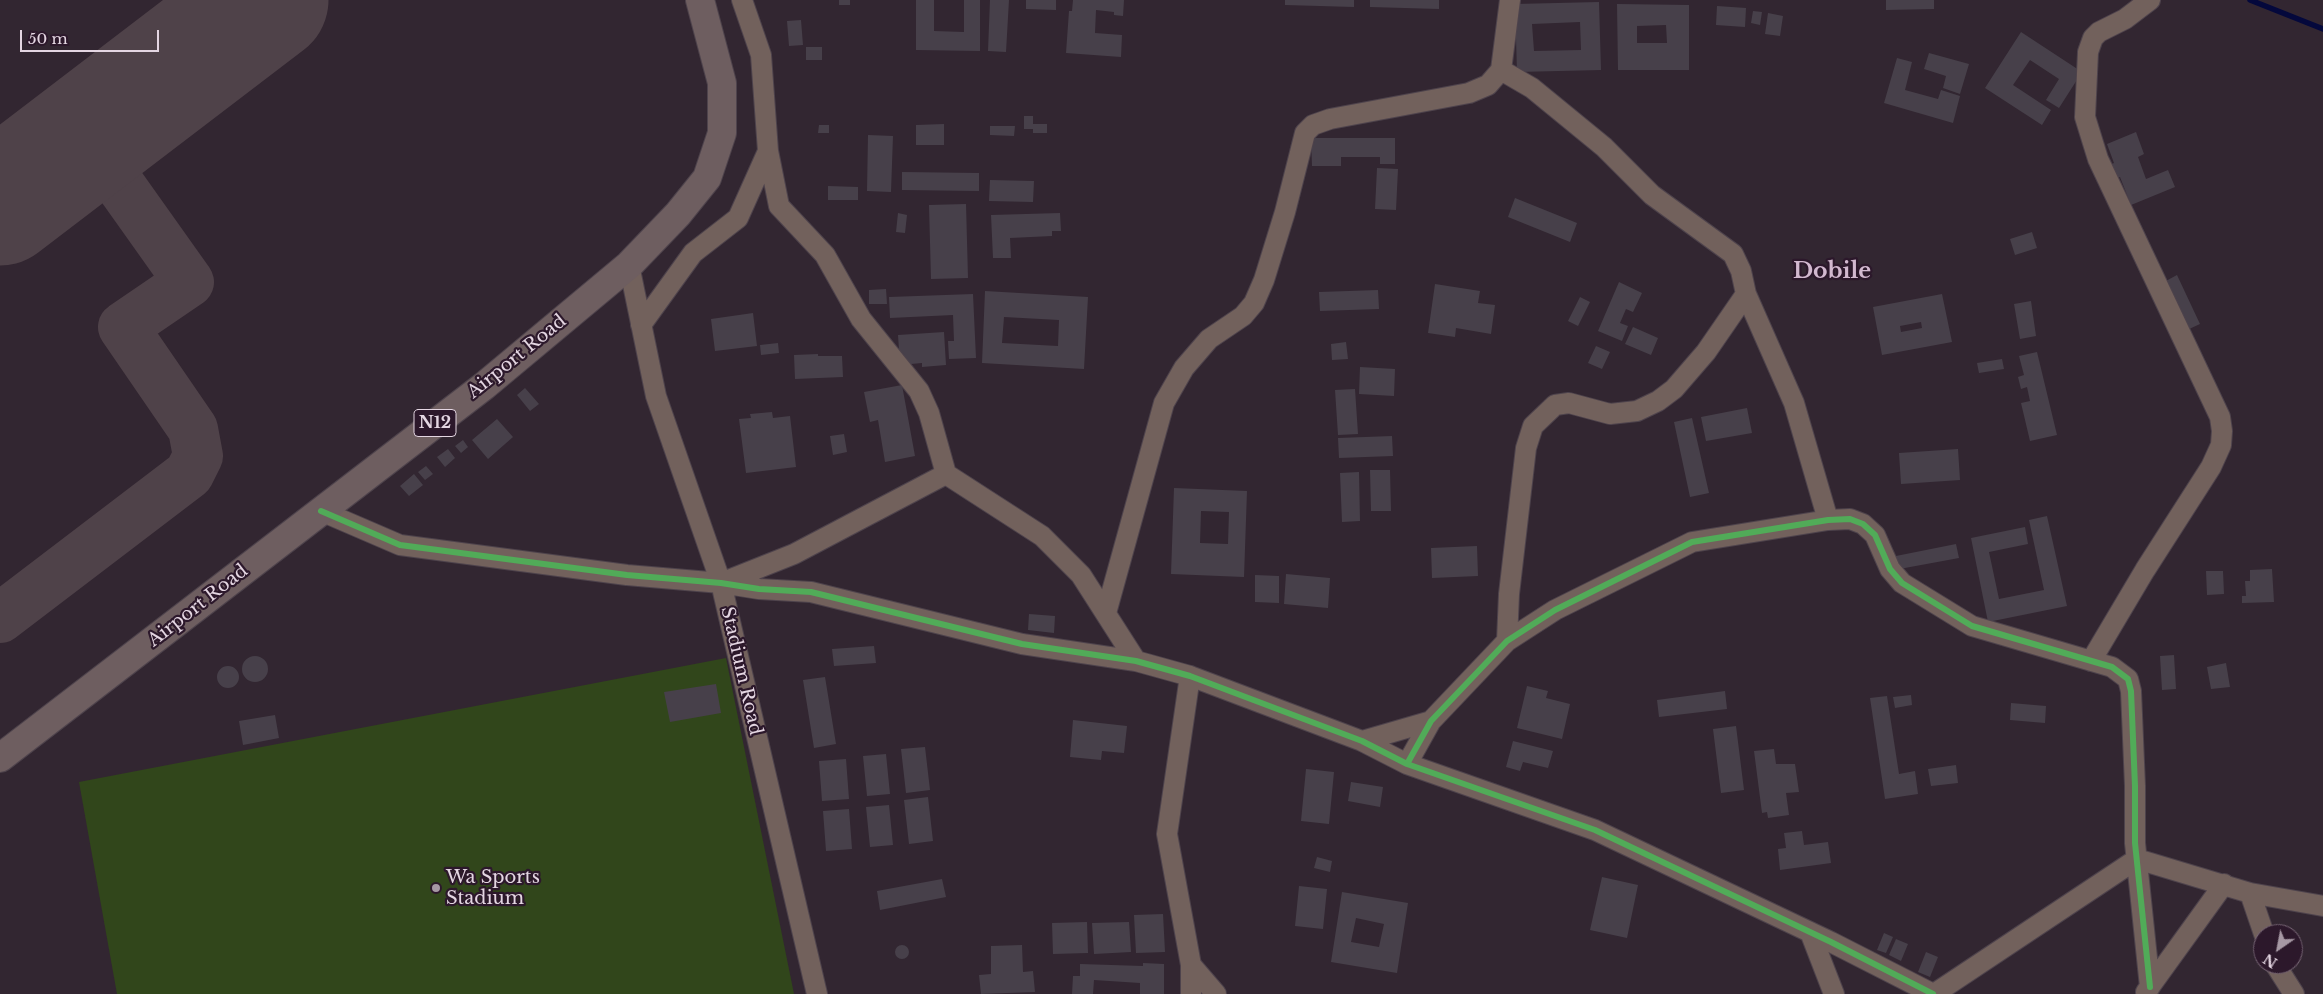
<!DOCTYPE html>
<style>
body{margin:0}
#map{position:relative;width:2323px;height:994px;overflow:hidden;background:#322631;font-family:"Libre Baskerville",serif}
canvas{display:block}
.north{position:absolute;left:2253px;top:924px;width:50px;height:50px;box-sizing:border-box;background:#2c182b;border:1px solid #766474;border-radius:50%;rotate:213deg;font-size:14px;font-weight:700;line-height:20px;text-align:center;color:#e4d6e2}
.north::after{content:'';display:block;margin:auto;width:18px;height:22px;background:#a698a4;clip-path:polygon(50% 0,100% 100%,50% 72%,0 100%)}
.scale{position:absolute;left:20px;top:30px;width:139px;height:22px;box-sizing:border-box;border:2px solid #e4d6e2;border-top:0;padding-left:6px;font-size:15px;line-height:18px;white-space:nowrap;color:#e4d6e2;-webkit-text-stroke:4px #2c182b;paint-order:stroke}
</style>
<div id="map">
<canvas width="2323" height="994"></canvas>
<div class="north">N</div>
<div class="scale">50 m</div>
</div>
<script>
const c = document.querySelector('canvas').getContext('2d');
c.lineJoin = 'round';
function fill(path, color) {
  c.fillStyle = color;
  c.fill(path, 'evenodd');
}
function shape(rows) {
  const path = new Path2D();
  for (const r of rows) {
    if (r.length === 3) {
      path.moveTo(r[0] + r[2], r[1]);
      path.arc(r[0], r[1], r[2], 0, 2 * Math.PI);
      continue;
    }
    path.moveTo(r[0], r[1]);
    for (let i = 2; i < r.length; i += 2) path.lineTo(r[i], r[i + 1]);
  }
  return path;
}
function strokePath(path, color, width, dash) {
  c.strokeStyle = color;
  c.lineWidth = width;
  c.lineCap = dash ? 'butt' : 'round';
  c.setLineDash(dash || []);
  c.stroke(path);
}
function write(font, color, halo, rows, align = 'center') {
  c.font = font + ' "Libre Baskerville",serif';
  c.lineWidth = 4.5;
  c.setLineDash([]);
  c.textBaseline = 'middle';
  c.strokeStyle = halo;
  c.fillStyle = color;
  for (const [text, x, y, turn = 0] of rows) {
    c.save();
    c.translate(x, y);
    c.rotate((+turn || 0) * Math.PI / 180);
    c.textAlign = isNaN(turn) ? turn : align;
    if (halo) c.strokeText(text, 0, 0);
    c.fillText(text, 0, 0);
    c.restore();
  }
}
const green = shape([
 [726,658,794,994,117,994,79,782]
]);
const stream = shape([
 [2250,0,2323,29]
]);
const taxiway = shape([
 [0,618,189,474,198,456,193,429,123,327,189,282,86,137]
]);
const runway = shape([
 [0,203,266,0]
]);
const building = shape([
 [839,0,850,0,850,5,839,5],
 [916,0,934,0,934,31,964,32,964,0,980,0,980,51,916,50],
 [990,0,1009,0,1006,52,988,51],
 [1026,0,1056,0,1056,10,1026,9],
 [1073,0,1124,0,1123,16,1114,15,1114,12,1096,10,1095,33,1122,35,1121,57,1066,53,1069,11,1072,11],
 [1285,0,1354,0,1354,7,1285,5],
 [1370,0,1439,0,1439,9,1370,7],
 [1886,0,1934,0,1934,9,1886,10],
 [1599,2,1601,70,1517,72,1515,4],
 [1580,22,1581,50,1534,51,1532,24],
 [1617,4,1689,5,1689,70,1618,70],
 [1666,25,1667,43,1637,43,1637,26],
 [1717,6,1746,8,1745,27,1716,25],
 [1753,11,1762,12,1760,25,1751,23],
 [1768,13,1783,16,1780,36,1765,34],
 [801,20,803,45,789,46,787,21],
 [2021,32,2082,72,2059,108,2046,100,2059,79,2030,60,2013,85,2051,110,2042,125,1985,88],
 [806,47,822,47,822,60,806,60],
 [1929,53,1969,64,1960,94,1943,88,1946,76,1924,69],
 [1897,58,1912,62,1905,90,1938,99,1941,90,1960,96,1953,123,1884,103],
 [1024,116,1033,116,1033,124,1047,124,1047,133,1033,133,1033,129,1024,129],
 [944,124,944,145,916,145,916,125],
 [819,125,829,125,829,133,818,133],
 [990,126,1015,126,1014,136,990,135],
 [2136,132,2144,154,2138,157,2146,179,2168,170,2175,187,2131,205,2120,177,2115,179,2109,165,2114,163,2107,144],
 [868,135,893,136,891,192,867,191],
 [1311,138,1395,138,1395,164,1380,164,1380,157,1341,157,1341,166,1312,166],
 [1377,168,1398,169,1396,210,1375,209],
 [902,172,979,173,979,191,902,190],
 [990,180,1034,181,1033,202,989,201],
 [828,186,858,187,858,200,828,200],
 [1515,198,1577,223,1570,242,1508,217],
 [966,204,968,278,931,279,929,205],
 [898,213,907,215,905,233,896,232],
 [1060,213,1061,231,1052,231,1052,236,1010,238,1011,258,993,258,991,215],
 [2032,232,2037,248,2015,255,2010,239],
 [2177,275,2200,324,2187,330,2164,282],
 [1619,282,1642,293,1633,312,1626,309,1620,323,1628,326,1622,341,1598,331],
 [1435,284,1480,291,1478,303,1495,305,1491,334,1456,328,1455,337,1428,333],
 [886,289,887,304,869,304,869,290],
 [1378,290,1379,309,1320,311,1319,292],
 [985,291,1088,297,1084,369,982,363],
 [1004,317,1059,320,1058,346,1002,343],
 [973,294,976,358,949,359,948,341,954,341,953,315,890,318,889,297],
 [1942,294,1952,342,1882,355,1873,307],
 [1921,322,1922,328,1901,332,1900,326],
 [1580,297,1590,302,1578,326,1568,321],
 [2031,301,2036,336,2020,339,2014,304],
 [753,313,757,346,715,351,711,319],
 [1633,327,1658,338,1651,355,1625,344],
 [944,332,946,365,922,367,922,363,900,365,898,335],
 [1346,342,1348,359,1332,360,1331,344],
 [778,343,779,353,761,355,760,345],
 [1596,346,1610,352,1602,369,1588,363],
 [2037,352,2057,435,2030,441,2021,403,2030,401,2027,387,2021,389,2018,377,2024,375,2019,356],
 [818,354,818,356,842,356,843,377,795,379,794,355],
 [2002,359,2004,369,1979,373,1977,363],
 [1360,367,1395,369,1394,396,1359,394],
 [902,385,915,456,885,462,878,420,870,422,864,392],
 [525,388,539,404,530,411,517,395],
 [1355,389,1358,434,1338,435,1335,390],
 [1747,408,1752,433,1706,441,1701,417],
 [772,412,773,418,790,416,796,467,746,473,739,419,751,418,750,414],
 [1692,418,1709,493,1690,497,1674,422],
 [497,419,513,437,488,459,472,440],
 [844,434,847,452,833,455,830,436],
 [1392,436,1393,456,1339,458,1338,438],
 [463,440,468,447,461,453,455,446],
 [448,449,455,458,445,467,437,457],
 [1958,449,1960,480,1901,484,1899,453],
 [426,466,433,474,425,480,418,472],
 [1370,470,1390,470,1391,511,1371,511],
 [1359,472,1360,521,1342,522,1340,473],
 [414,474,423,485,409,496,400,486],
 [1174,488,1247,491,1244,577,1171,574],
 [1201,511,1229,512,1228,544,1200,543],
 [2047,516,2067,606,1988,622,1971,538,2025,527,2028,544,1989,552,1999,599,2044,590,2029,520],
 [1956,544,1959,558,1894,570,1891,557],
 [1477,546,1478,576,1432,578,1431,548],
 [2272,569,2274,602,2242,603,2242,596,2246,596,2245,581,2250,581,2250,570],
 [2206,571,2223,571,2224,594,2207,595],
 [1286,574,1330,578,1328,608,1284,604],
 [1255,575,1279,576,1279,603,1255,602],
 [1029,614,1055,616,1054,633,1028,630],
 [874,646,876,663,834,666,832,649],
 [2174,655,2176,689,2162,690,2160,656],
 [255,669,13],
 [2226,663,2230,687,2211,689,2207,667],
 [228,677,11],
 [825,677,836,744,814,748,803,680],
 [716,684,721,713,670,722,664,692],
 [1527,686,1548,691,1546,698,1570,704,1562,739,1517,728],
 [1725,691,1727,709,1659,717,1657,700],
 [1911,695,1912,705,1895,708,1893,697],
 [1887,696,1899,774,1915,771,1918,794,1885,799,1870,698],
 [2011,703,2046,706,2045,723,2010,720],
 [275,715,279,738,243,745,239,721],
 [1073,720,1127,726,1124,753,1102,751,1101,760,1070,757],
 [1736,726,1744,790,1721,793,1713,729],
 [1513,741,1553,751,1548,768,1523,762,1520,771,1506,767],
 [925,747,930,790,906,793,901,749],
 [1774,749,1776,764,1795,764,1799,792,1786,793,1789,815,1768,818,1767,812,1762,813,1754,751],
 [886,754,890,794,867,796,863,756],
 [846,759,849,799,822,801,819,761],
 [1956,765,1958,783,1931,786,1928,769],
 [1306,769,1334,772,1329,824,1301,821],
 [1351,782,1383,787,1380,807,1348,801],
 [928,797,933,841,909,844,904,800],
 [889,805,893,845,870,847,866,807],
 [849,809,852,849,826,851,823,811],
 [1802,831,1804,845,1828,842,1831,863,1780,870,1778,849,1786,848,1784,833],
 [1317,857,1332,861,1330,872,1314,868],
 [1602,877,1638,885,1627,938,1590,930],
 [942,879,946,897,880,910,877,891],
 [1299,886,1327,889,1323,929,1295,926],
 [1342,892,1408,903,1397,973,1331,962],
 [1356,918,1384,924,1379,947,1351,942],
 [1163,914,1165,952,1136,953,1134,915],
 [1087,922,1088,953,1053,954,1052,923],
 [1129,922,1131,952,1094,954,1092,923],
 [1884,933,1893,937,1886,953,1877,950],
 [1896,939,1908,944,1901,961,1889,955],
 [902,952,7],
 [1022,945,1023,972,1033,971,1035,992,981,994,979,975,991,974,991,946],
 [1926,952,1938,957,1930,977,1918,972],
 [1143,963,1164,964,1164,994,1140,994,1140,983,1094,980,1093,994,1072,994,1073,976,1080,976,1080,964,1143,966]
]);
const street = shape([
 [742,0,761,55,768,151,779,206,825,255,861,319,919,391,929,413,946,474,1042,536,1081,575,1136,661],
 [1501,70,1532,88,1604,147,1652,195,1733,254,1741,271,1746,294,1794,403,1828,520],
 [629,265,656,396,721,583,817,994],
 [641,325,693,253,738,218,768,151],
 [321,511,400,545,627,575,721,583,759,589,811,592,1022,644,1136,661,1190,676,1362,741,1407,764,1595,830,1831,942,1933,994],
 [721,583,794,554,946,474],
 [1106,613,1164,403,1184,368,1209,339,1243,316,1254,303,1264,280,1285,212,1305,133,1313,125,1330,119,1469,93,1488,85,1501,70,1510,0],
 [1507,641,1509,594,1526,448,1533,426,1555,405,1569,403,1610,414,1637,411,1658,401,1674,389,1706,352,1746,294],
 [2091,661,2145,570,2211,467,2221,445,2222,431,2220,417,2098,159,2085,117,2088,52,2093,38,2099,32,2125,19,2150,0],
 [1190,676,1167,834,1191,965,1191,994],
 [1362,741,1431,721],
 [1407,764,1431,721,1507,641,1555,610,1692,542,1828,520,1850,519,1863,524,1875,535,1890,569,1902,583,1972,626,2112,667,2128,679,2131,691,2135,786,2135,843,2150,987],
 [2137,859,2250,893,2323,906],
 [2250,893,2264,934],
 [1810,932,1834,994],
 [2275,964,2294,994],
 [1191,965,1216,994],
 [2146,992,2224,884],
 [1934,994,2137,859]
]);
const highway = shape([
 [0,758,484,386,629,265,678,214,707,178,722,133,722,83,700,0]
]);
const cycleway = shape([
 [321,511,400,545,627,575,721,583,759,589,811,592,1022,644,1136,661,1190,676,1362,741,1407,764,1595,830,1831,942,1933,994],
 [1407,764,1431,721,1507,641,1555,610,1692,542,1828,520,1850,519,1863,524,1875,535,1890,569,1902,583,1972,626,2112,667,2128,679,2131,691,2135,786,2135,843,2150,987]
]);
const markers = [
 [436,888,5,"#a698a4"]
];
const shields = [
 [435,423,42]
];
const shieldNames = [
 ["N12",435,423]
];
const streetNames = [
 ["Airport Road",517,357,-39],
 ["Airport Road",198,606,-38],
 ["Stadium Road",741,671,77]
];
const poiNames = [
 ["Wa Sports",446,878],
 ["Stadium",446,899]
];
const districtNames = [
 ["Dobile",1832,272]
];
fill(green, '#31461b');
strokePath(stream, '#04083c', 5.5);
strokePath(taxiway, '#4f4249', 50);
strokePath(runway, '#4f4249', 125);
fill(building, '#47404a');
strokePath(street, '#4e434c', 22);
strokePath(highway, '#4e434c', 30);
strokePath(street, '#72615c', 20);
strokePath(highway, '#6e5e60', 28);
strokePath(cycleway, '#51ab58', 6);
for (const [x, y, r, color] of markers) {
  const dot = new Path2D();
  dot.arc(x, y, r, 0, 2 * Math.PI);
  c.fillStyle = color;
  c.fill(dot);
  strokePath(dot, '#2c182b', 2);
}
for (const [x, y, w] of shields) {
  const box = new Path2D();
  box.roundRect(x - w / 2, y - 13.5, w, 27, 4);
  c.fillStyle = '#2c182b';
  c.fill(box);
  strokePath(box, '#e4d6e2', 1);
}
write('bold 16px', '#e4d6e2', null, shieldNames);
write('18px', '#e4d6e2', '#2c182b', streetNames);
write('18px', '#e4d6e2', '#2c182b', poiNames, 'left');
write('bold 22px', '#d2b8cf', '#2c182b', districtNames);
</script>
